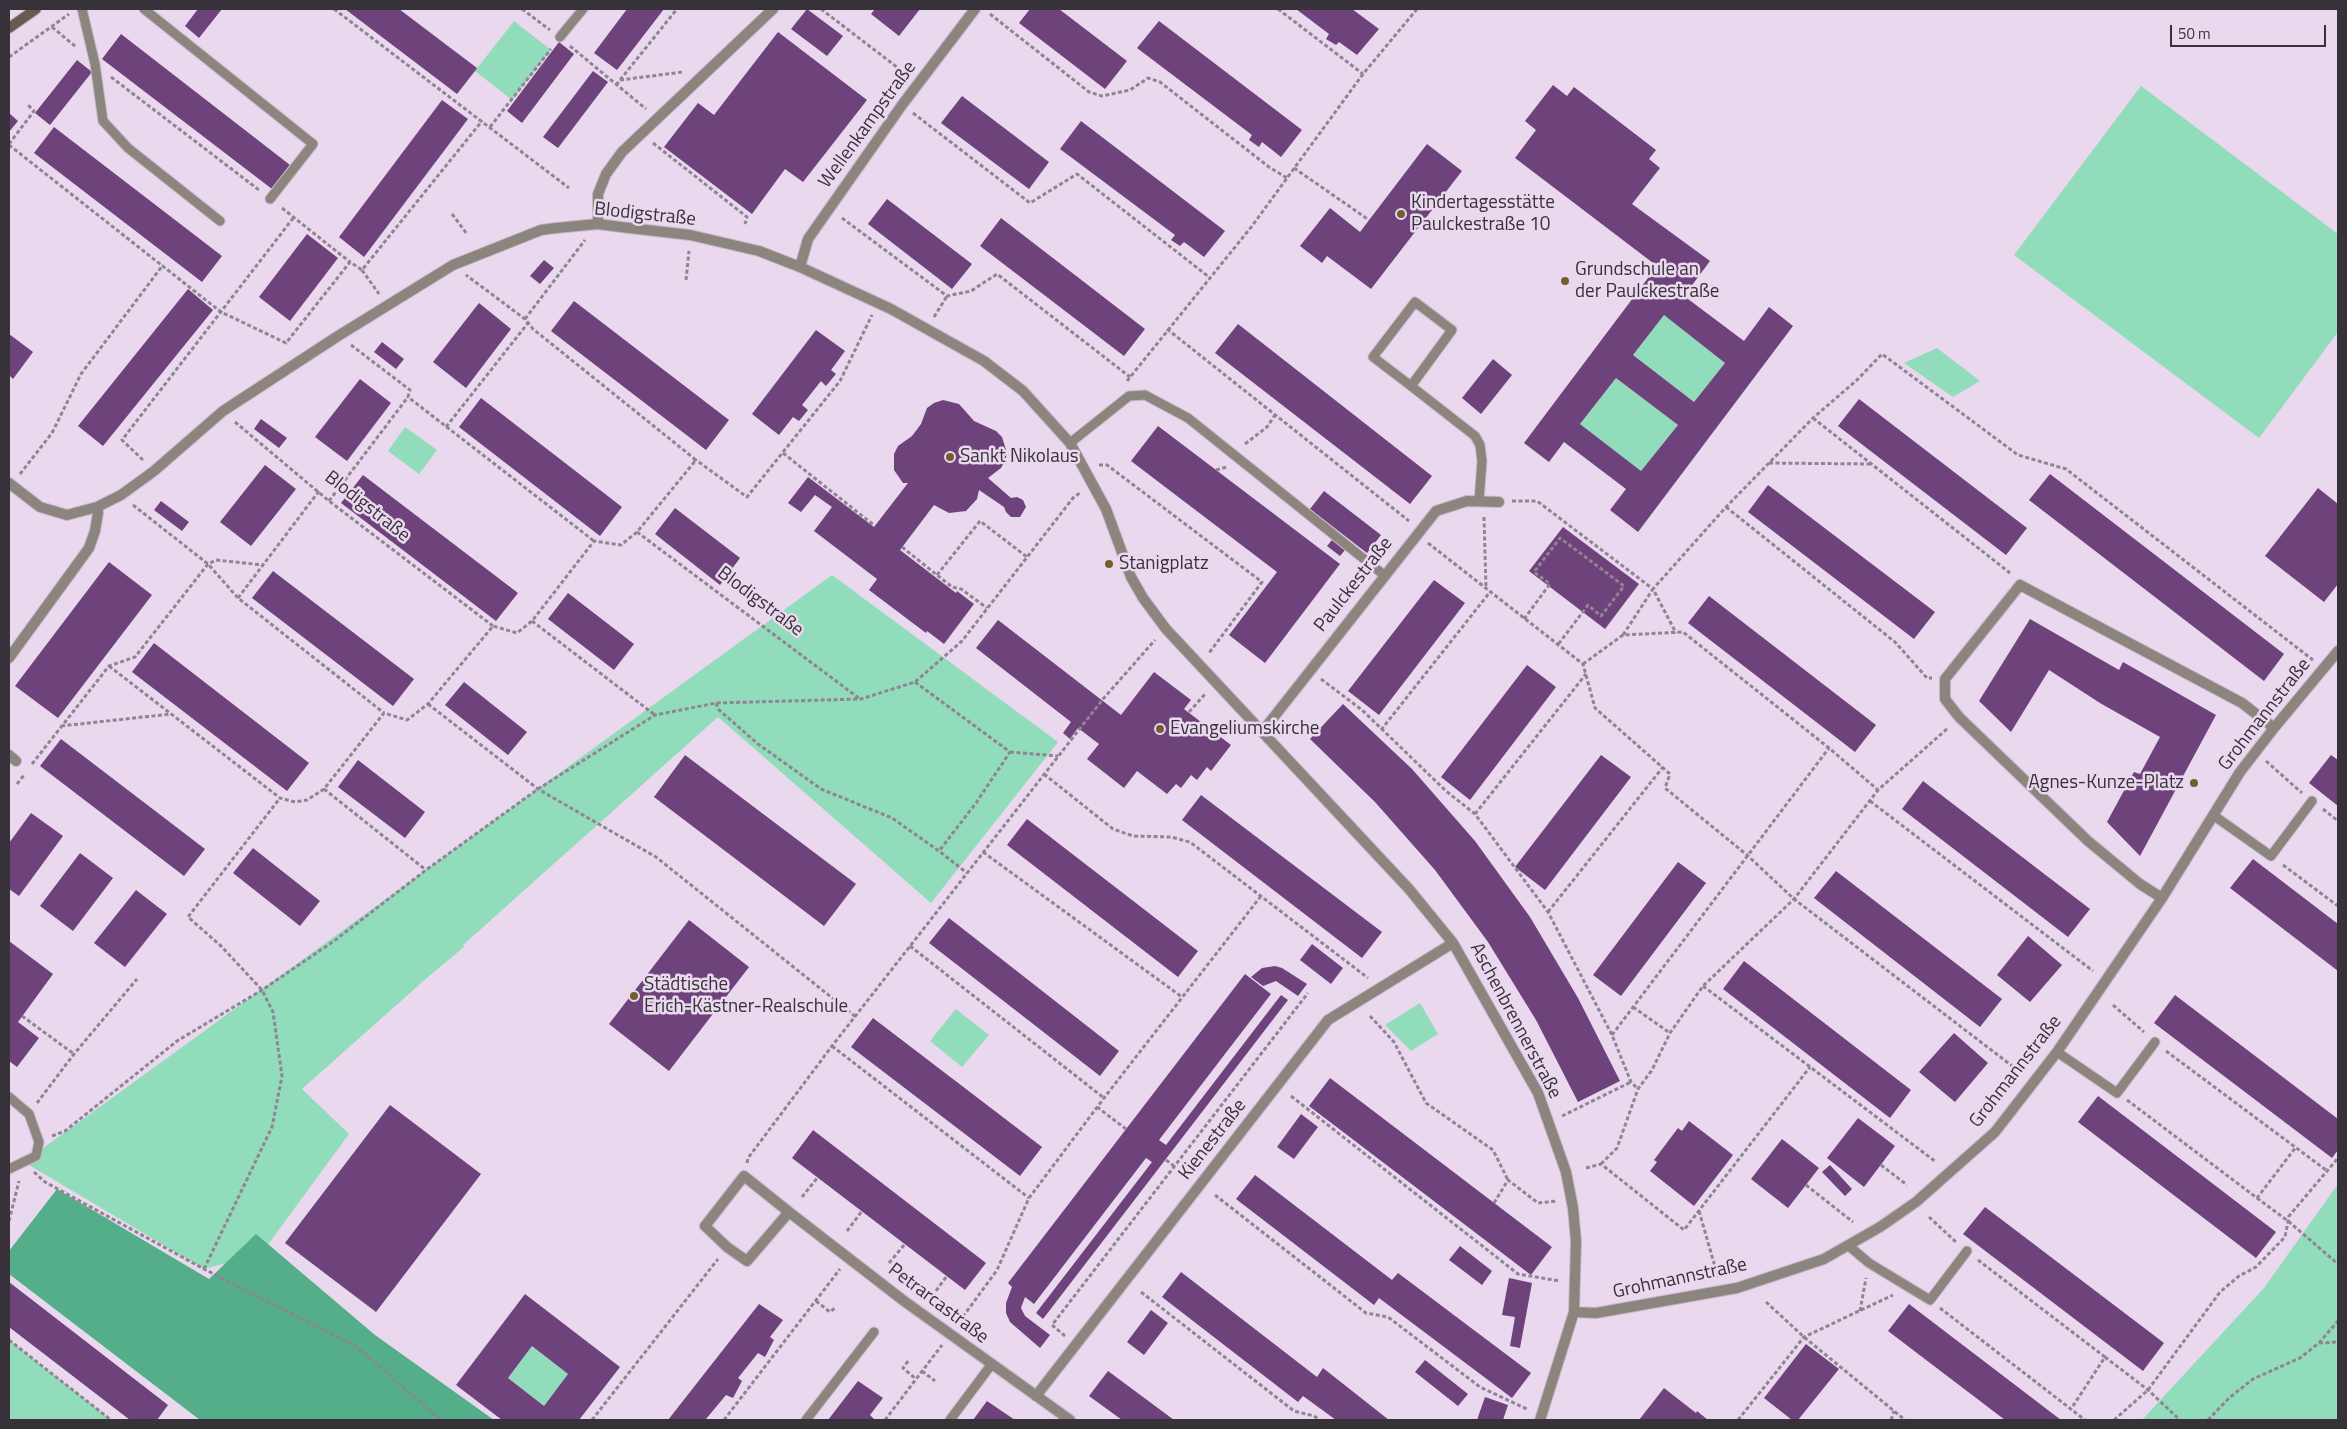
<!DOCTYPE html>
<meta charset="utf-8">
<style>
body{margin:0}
#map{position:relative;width:2347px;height:1429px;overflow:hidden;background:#e9d8ee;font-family:"Titillium Web",sans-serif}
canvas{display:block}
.frame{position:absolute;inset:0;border:10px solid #373139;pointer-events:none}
.scale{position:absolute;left:2170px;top:25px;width:156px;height:22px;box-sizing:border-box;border:2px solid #373139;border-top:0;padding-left:6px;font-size:15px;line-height:18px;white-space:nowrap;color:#373139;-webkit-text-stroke:4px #e9d8ee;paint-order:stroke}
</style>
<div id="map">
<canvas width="2347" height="1429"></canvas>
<div class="frame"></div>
<div class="scale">50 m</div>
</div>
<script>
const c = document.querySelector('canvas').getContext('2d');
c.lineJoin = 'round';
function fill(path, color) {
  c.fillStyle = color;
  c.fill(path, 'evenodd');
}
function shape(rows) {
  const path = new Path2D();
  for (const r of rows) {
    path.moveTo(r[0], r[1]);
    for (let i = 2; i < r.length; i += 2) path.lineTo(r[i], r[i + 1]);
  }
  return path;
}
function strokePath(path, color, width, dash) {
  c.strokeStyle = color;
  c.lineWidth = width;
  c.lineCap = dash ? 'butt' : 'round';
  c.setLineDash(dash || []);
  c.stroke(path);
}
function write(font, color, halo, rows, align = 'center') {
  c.font = font + ' "Titillium Web",sans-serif';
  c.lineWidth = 5;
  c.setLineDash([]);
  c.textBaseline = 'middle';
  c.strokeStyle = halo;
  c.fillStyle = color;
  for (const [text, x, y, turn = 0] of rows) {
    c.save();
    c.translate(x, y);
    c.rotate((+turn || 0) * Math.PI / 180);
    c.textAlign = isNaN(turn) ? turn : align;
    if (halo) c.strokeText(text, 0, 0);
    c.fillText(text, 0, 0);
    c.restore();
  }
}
const green = shape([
 [514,21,551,50,512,100,475,71],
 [2141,86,2338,234,2338,332,2259,438,2014,255],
 [1664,315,1725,363,1694,402,1633,355],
 [1937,348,1980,381,1953,397,1904,363],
 [1616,378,1678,425,1641,471,1580,424],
 [405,427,437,450,419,474,388,451],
 [832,575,1058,742,931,903,718,717,463,945,464,947,429,976,302,1089,349,1134,261,1254,204,1269,24,1162],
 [1420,1003,1438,1034,1411,1051,1385,1025],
 [956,1009,989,1035,962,1067,930,1041],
 [2338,1184,2338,1420,2142,1420,2264,1288],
 [9,1340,111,1420,9,1420],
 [532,1346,568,1374,544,1406,508,1378]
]);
const forest = shape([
 [57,1189,209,1279,256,1234,375,1335,494,1420,200,1420,9,1274,9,1251]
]);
const building = shape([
 [198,9,222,9,199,38,185,26],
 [345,9,399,9,477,68,475,71,457,94],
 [627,9,664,9,617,70,594,53],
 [807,9,843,36,827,56,791,29],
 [875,9,920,9,899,36,871,14],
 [1030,9,1059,9,1127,61,1105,89,1019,23],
 [1296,9,1352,9,1379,29,1357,55,1339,42,1336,45,1326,39,1329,34],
 [1159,21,1302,130,1281,157,1262,142,1259,147,1249,140,1252,135,1137,48],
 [778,32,867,100,803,182,785,169,752,214,664,147,698,103,714,115],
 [121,34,290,165,272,189,102,59],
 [559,42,574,54,522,123,507,111],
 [77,60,92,72,50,125,35,113],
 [593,71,608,82,558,148,543,137],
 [1553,85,1567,96,1574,87,1656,150,1649,159,1660,168,1632,204,1710,261,1684,296,1744,341,1769,307,1793,326,1638,532,1610,510,1626,489,1564,442,1549,462,1524,443,1657,266,1515,158,1536,130,1525,121],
 [1664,315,1725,363,1694,402,1633,355],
 [1616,378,1678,425,1641,471,1580,424],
 [962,96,1049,162,1029,189,941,123],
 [442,100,468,119,364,257,339,237],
 [9,113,18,121,9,132],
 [1081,121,1225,231,1204,257,1184,242,1180,246,1171,240,1175,235,1060,149],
 [54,127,222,256,202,282,34,153],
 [1427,144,1462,171,1371,289,1327,256,1322,263,1300,246,1330,208,1360,232],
 [887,199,972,264,952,289,868,224],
 [1001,218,1145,329,1124,356,980,246],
 [307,234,338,258,290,321,259,297],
 [544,260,554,268,540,284,530,276],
 [188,289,213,310,103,446,78,426],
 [574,301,729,420,706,450,551,331],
 [479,303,511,329,466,388,433,362],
 [1238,324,1432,476,1410,504,1215,353],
 [816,330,845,351,831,370,836,374,826,386,821,381,802,405,808,410,799,421,793,417,779,435,752,414],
 [9,334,33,352,13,379,9,375],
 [382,342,404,359,396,369,374,352],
 [1493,359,1512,375,1481,414,1462,398],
 [360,379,391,403,347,461,315,437],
 [481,398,622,507,600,536,459,427],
 [1859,399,2027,528,2006,555,1838,426],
 [943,400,959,404,974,421,996,431,1002,437,1007,453,1005,461,1001,468,988,478,1011,498,1017,497,1023,500,1026,507,1020,517,1011,517,1006,512,1004,507,979,490,977,499,966,511,949,513,934,505,900,550,956,593,957,591,974,604,944,644,927,631,926,633,869,590,877,579,814,531,832,507,815,495,801,512,788,503,808,477,874,527,908,483,903,483,894,470,894,454,898,446,912,436,921,424,927,408,934,403],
 [261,419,287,438,279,448,254,429],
 [1158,426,1340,564,1265,663,1229,635,1277,572,1131,461],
 [265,465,296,489,251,546,220,522],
 [2050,474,2284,654,2264,681,2029,500],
 [363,475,518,593,496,621,341,503],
 [1768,485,1935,612,1914,639,1748,512],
 [2318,488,2338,504,2338,584,2324,602,2265,556],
 [1324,491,1381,535,1367,553,1310,509],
 [161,501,189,522,182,531,154,510],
 [675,508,740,558,720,585,655,534],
 [1563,527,1639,584,1605,629,1529,571],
 [1332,540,1345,550,1340,556,1327,546],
 [109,562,152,595,58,718,15,686],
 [273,571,414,679,393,706,252,598],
 [1434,580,1465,603,1379,715,1348,691],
 [568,593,634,644,614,670,548,619],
 [1709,596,1876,725,1855,752,1688,623],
 [2030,619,2119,670,2123,662,2216,715,2140,856,2107,822,2134,772,2140,774,2160,737,2100,703,2049,670,2011,732,1979,701],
 [998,620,1121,715,1154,672,1191,700,1184,709,1231,745,1211,771,1207,767,1197,780,1191,775,1181,788,1176,784,1167,794,1137,771,1124,788,1087,759,1099,744,1078,728,1070,739,1063,733,1071,722,976,648],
 [154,643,309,763,287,791,132,672],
 [1527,665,1556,687,1470,800,1441,777],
 [464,682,527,732,508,755,445,705],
 [1343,704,1412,769,1475,841,1530,917,1578,998,1620,1081,1578,1102,1536,1020,1488,942,1435,870,1375,802,1310,739],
 [61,739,205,849,184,876,40,766],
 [685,755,856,884,824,926,654,797],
 [1601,755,1631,777,1545,890,1515,867],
 [2331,755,2338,760,2338,806,2309,783],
 [358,760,425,812,405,838,338,787],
 [1923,781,2090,909,2068,937,1902,809],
 [1201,795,1382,932,1362,958,1182,820],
 [31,813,63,836,19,896,9,889,9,843],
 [1027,819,1198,951,1178,977,1007,845],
 [253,848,320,901,300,926,233,873],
 [80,853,113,878,73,931,40,906],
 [2253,859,2338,924,2338,971,2230,888],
 [1678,862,1706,883,1621,996,1593,975],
 [1836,871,2002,999,1980,1027,1814,898],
 [136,890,167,914,125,967,94,943],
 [949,918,1119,1051,1100,1076,929,943],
 [689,920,749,967,669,1071,609,1024],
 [2028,936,2062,965,2030,1002,1997,975],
 [9,941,53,974,18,1022,39,1038,17,1067,9,1061],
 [1312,944,1343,968,1331,984,1300,960],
 [1744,961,1911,1090,1890,1118,1723,989],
 [1275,966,1282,968,1307,984,1298,996,1276,981,1263,986,1251,977,1262,968],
 [1245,974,1271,994,1159,1140,1166,1145,1281,995,1288,1000,1043,1319,1036,1313,1152,1162,1146,1158,1034,1304,1025,1297,1021,1308,1025,1316,1050,1335,1040,1348,1010,1322,1006,1313,1006,1303,1012,1287,1008,1283],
 [2175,995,2338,1119,2338,1150,2332,1158,2154,1023],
 [873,1018,1042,1147,1020,1176,851,1047],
 [1954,1033,1988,1063,1955,1102,1919,1072],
 [1330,1078,1552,1247,1531,1275,1309,1106],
 [2098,1096,2276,1232,2256,1258,2078,1122],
 [390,1105,481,1174,376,1312,285,1243],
 [1301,1114,1318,1127,1294,1159,1277,1147],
 [1858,1118,1895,1146,1864,1187,1827,1158],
 [1689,1121,1733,1155,1694,1206,1650,1171,1657,1162,1654,1160,1678,1128,1682,1131],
 [813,1130,986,1263,965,1290,792,1158],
 [1782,1139,1819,1168,1788,1208,1751,1179],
 [1830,1165,1852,1189,1845,1196,1822,1172],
 [1255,1175,1392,1280,1398,1273,1531,1373,1512,1398,1379,1298,1374,1305,1236,1199],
 [1985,1207,2164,1343,2143,1371,1963,1234],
 [1460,1246,1492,1271,1482,1285,1449,1260],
 [1181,1272,1317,1377,1323,1368,1389,1420,1336,1420,1303,1396,1298,1402,1162,1297],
 [1509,1278,1532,1283,1520,1348,1510,1346,1515,1317,1502,1315],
 [9,1282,168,1405,157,1420,130,1420,9,1327],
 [525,1294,620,1367,579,1420,502,1420,456,1385],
 [532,1346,568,1374,544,1406,508,1378],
 [759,1304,783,1320,770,1337,774,1340,765,1357,758,1353,738,1378,742,1381,733,1398,726,1395,706,1419,708,1420,668,1420],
 [1909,1304,2061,1420,2005,1420,1888,1331],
 [1151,1310,1168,1323,1144,1355,1127,1342],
 [1806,1344,1839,1369,1798,1420,1792,1420,1764,1398],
 [1425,1360,1468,1394,1458,1406,1415,1372],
 [1108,1371,1174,1420,1122,1420,1089,1396],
 [858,1381,883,1398,870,1415,874,1419,873,1420,828,1420],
 [1664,1388,1696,1413,1697,1411,1708,1420,1639,1420],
 [1485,1397,1508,1405,1503,1420,1477,1420],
 [987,1401,1015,1420,973,1420]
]);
const path = shape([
 [334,9,569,188],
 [522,9,550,30],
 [821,9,906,74],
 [1278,9,1363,74],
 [990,14,1089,92,1102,96,1130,90,1148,78,1160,82,1269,167,1287,178],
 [52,27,76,47],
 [570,46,646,109],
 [9,57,69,14],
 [111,77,259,190],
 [620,80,683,72],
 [616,85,677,9],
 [913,113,1030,203,1077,174,1209,277],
 [490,127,551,49],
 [653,143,747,217,745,224],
 [9,144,34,111,28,105],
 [9,145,221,312,286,343,350,262,362,270,482,121],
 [1294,168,1369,220],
 [282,208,350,262],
 [452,214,467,234],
 [842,218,947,296,971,291,997,274,1130,377],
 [362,270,379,294],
 [686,280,689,251],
 [934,317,947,296],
 [525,319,585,240],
 [1167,329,1409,521],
 [351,345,410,390,408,397,594,541],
 [1127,381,1252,226,1363,74,1417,9],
 [1813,418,2010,573],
 [235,422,329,501,493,626],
 [446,427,528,323],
 [1245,444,1267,427,1275,415],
 [783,453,875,526],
 [143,460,122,440,294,217],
 [693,460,696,460,747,497,840,381,872,315],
 [1769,463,1872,464],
 [1099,465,1107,465,1262,582,1209,653],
 [1216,470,1227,467],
 [20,474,52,433,81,374,163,265],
 [329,501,408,397],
 [1512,501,1537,501,1653,589,1726,507,1813,418,1857,380,1882,354,2018,455,2066,469,2313,660],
 [133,505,208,564,238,598,384,713],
 [1726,507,1895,642,1927,678,1932,678],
 [1484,517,1486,588],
 [637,532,860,699],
 [1428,543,1583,664,1595,708,1670,774,1665,788,1747,855,1794,899,2020,1072],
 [902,547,952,587,961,589,987,608],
 [937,575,980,521,1027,557],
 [238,598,319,491],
 [1524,619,1550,584,1534,572,1560,538,1624,586,1601,616,1588,605,1557,646],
 [532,621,655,715],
 [1623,635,1653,589,1676,633],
 [1583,664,1623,635,1683,632,1829,748,1878,790],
 [109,666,280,798,295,802,307,800,324,789,384,713,407,720,428,704,493,626,517,633,532,621,594,541,621,545,637,532,696,460,533,329,525,319,466,275],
 [1321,679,1362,710,1446,791,1475,814,1548,912,1612,1035,1631,1082,1638,1089],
 [915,682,1010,752,976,803,939,851],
 [716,703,718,709,758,744,821,789,892,818,939,851,967,873],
 [428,704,538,789,656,857,856,1017],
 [1189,712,1206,693],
 [61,726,171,714],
 [1381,730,1490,592],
 [1010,752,1058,756],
 [2266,761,2302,793],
 [32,764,109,666,135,657,208,564,216,560,263,565],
 [1044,774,1113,829,1133,836,1171,837,1190,842,1368,978],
 [17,784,24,775],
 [324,789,426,870],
 [1870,801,2093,971],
 [2323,809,2338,821],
 [1475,814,1586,674],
 [983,852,1182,997],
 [2283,865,2338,906],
 [1548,912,1663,767],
 [910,946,1104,1098],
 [1703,986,1936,1162],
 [2113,1005,2144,1032],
 [1633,1007,1670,1033],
 [22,1016,74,1054],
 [1370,1016,1394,1042,1426,1103,1493,1150,1508,1180],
 [1612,1035,1829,748],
 [832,1046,1029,1198],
 [2166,1051,2326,1170],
 [1291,1096,1518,1274,1560,1281],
 [2127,1100,2257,1198,2296,1147],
 [37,1103,74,1054,137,979],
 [1097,1107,1126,1129],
 [1562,1116,1631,1082],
 [52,1136,65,1131,177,1041,262,990,334,941,426,870,538,789,655,715,716,703,861,699,915,682,962,641,1073,498,1081,492],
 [1166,1160,1174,1166],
 [747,1163,748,1158,832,1046,1064,749,1103,699,1155,640],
 [1601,1164,1617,1148,1638,1089,1652,1070,1670,1033,1703,986,1794,899,1878,790,1948,728],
 [1881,1165,1907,1185],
 [1586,1168,1601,1164,1684,1230,1810,1067],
 [34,1172,45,1182,204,1269,357,1347,441,1420],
 [1806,1185,1853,1222],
 [1215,1195,1366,1313,1388,1317,1480,1387,1527,1409],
 [802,1197,818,1177],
 [2257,1198,2288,1221,2338,1264],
 [1494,1203,1508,1180,1538,1203,1557,1201],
 [1699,1211,1718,1277],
 [1929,1217,1956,1242],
 [9,1221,19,1181],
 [847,1231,862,1211],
 [1978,1260,2105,1357,2071,1409],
 [889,1263,905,1244],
 [204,1269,272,1127,282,1076,273,1012,262,990,221,946,188,917,280,798],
 [1141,1292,1294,1411,1314,1416,1320,1420],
 [932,1296,947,1276],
 [816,1301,830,1312,836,1307],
 [1766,1302,1804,1337,1905,1420],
 [1940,1308,2085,1420],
 [1860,1311,1866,1278],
 [959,1322,997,1270,1029,1198,1104,1098,1261,896],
 [1065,1336,1052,1325,1308,993],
 [9,1340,111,1420],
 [2319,1343,2338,1342],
 [2105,1357,2148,1390,2180,1420],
 [908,1361,903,1368,916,1379],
 [922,1371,935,1381],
 [592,1420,718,1259],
 [724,1420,840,1269],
 [885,1420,942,1345],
 [1738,1420,1804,1337,1893,1295],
 [1891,1420,1894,1411],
 [2114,1420,2148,1390,2220,1292,2239,1276,2256,1267,2285,1237,2289,1216,2338,1158],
 [2208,1420,2229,1398,2253,1379,2300,1358,2319,1343,2338,1321]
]);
const service = shape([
 [82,9,95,64,103,121,128,148,220,221],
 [144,9,313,144,270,199],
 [560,37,583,9],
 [1411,386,1452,330,1415,302,1373,357,1411,386,1475,436,1480,445,1482,461,1479,501],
 [1070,443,1129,396,1145,395,1188,418,1384,575],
 [2213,815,2271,856,2312,801],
 [2057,1052,2117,1093,2155,1042],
 [9,1097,29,1114,39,1142,36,1156,9,1169],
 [1849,1246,1869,1263,1930,1300,1967,1251],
 [806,1420,874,1332],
 [950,1420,991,1365]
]);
const minor = shape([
 [598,224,598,194,606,174,622,152,773,9],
 [800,267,808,239,902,105,975,9],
 [9,483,40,507,67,515,97,507,121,495,154,471,223,411,338,336,453,265,541,230,556,228,598,224,621,227,690,235,759,251,800,267,891,309,984,361,1023,391,1070,443,1106,509,1131,577,1143,598,1166,629,1409,889,1453,943,1538,1093,1566,1172,1573,1208,1576,1241,1574,1312,1540,1420],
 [9,658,89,548,95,531,98,513,97,507],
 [1262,732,1436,511,1467,501,1499,502],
 [9,755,16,761],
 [2162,898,2140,884,2088,841,1959,717,1945,699,1945,679,2020,585,2242,703,2274,728],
 [744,1176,789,1212,747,1261,727,1247,705,1226,744,1176],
 [789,1212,904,1301,1070,1420],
 [1574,1312,1596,1313,1737,1288,1824,1259,1880,1227,1916,1202,1995,1132,2057,1052,2162,898,2240,772,2274,728,2338,651],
 [1036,1396,1328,1020,1453,943]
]);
const secondary = shape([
 [9,28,36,9]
]);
const markers = [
 [1401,214,5,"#735e2d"],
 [1565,281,5,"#735e2d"],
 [950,457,5,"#735e2d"],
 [1109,564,5,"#735e2d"],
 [1160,729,5,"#735e2d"],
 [2194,783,5,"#735e2d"],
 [634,996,5,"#735e2d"]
];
const streetNames = [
 ["Wellenkampstraße",868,125,-54],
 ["Blodigstraße",645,215,6],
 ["Blodigstraße",367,507,38],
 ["Paulckestraße",1354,585,-52],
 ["Blodigstraße",760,602,37],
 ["Grohmannstraße",2265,715,-52],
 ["Aschenbrennerstraße",1515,1021,62],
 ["Grohmannstraße",2016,1072,-52],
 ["Kienestraße",1213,1140,-52],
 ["Grohmannstraße",1680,1279,-12],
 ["Petrarcastraße",938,1304,37]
];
const poiNames = [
 ["Kindertagesstätte",1411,203],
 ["Paulckestraße 10",1411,225],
 ["Grundschule an",1575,270],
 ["der Paulckestraße",1575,292],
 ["Sankt Nikolaus",960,457],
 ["Stanigplatz",1119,564],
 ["Evangeliumskirche",1170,729],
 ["Agnes-Kunze-Platz",2184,783,"right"],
 ["Städtische",644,985],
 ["Erich-Kästner-Realschule",644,1007]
];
fill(green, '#91dcba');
fill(forest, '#54ae89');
fill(building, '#6e427b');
strokePath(service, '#c5b7ca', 11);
strokePath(minor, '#c5b7ca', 12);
strokePath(secondary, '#c5b7ca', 12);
strokePath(path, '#908493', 3, [4, 2.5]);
strokePath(service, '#8c857d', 9);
strokePath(minor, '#8c857d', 10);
strokePath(secondary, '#655b4f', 10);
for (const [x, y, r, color] of markers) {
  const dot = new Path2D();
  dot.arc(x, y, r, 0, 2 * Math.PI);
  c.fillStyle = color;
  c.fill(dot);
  strokePath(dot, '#e9d8ee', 2);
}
write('19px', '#373139', '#e9d8ee', streetNames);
write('19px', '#373139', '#e9d8ee', poiNames, 'left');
</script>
